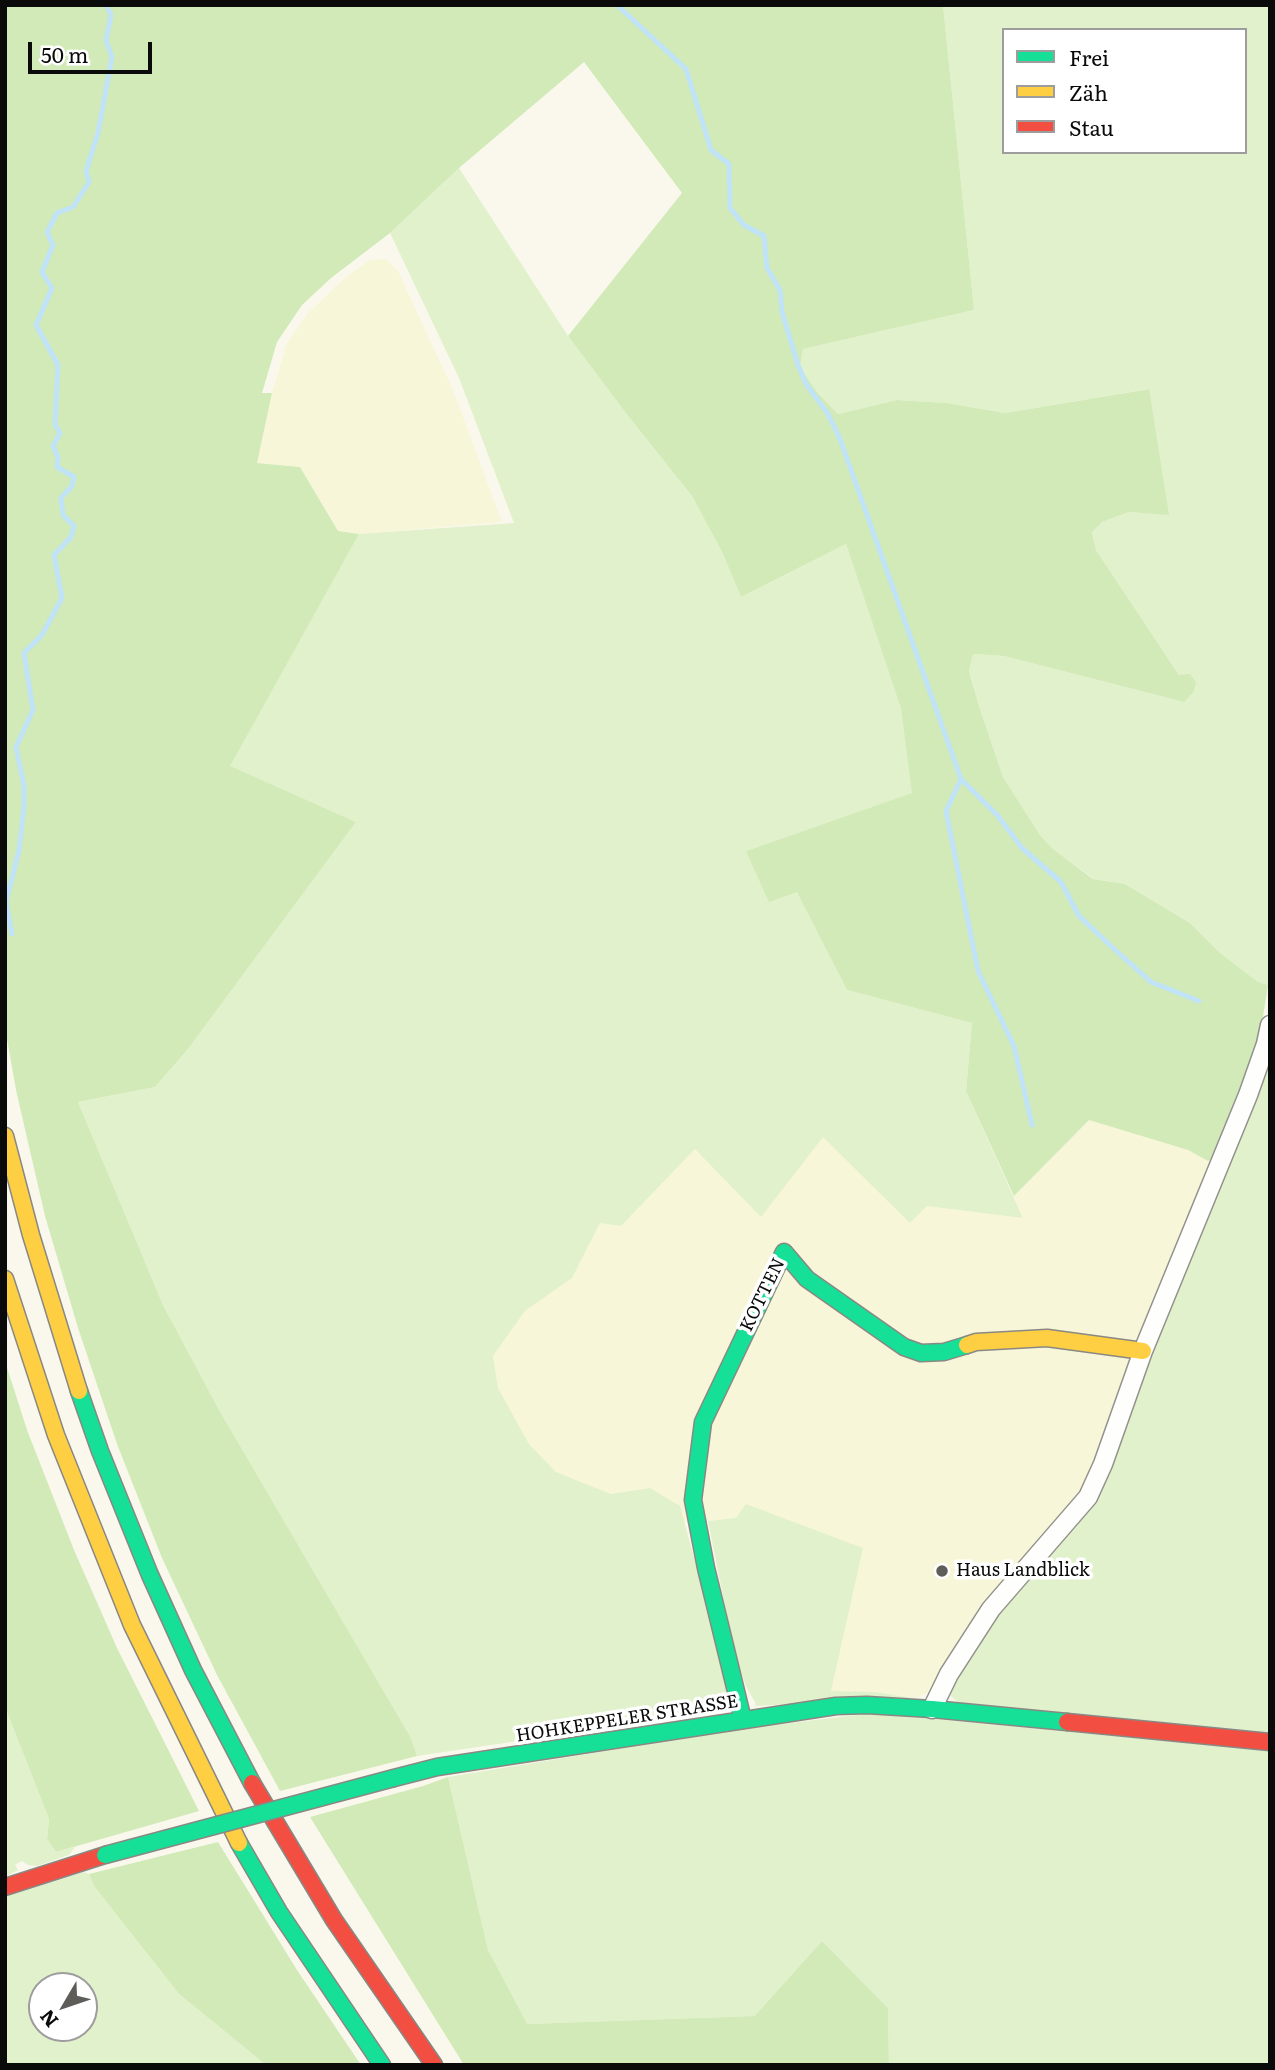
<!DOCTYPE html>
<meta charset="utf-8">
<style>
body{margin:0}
#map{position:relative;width:1275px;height:2070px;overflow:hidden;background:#faf8ed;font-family:Literata,serif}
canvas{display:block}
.frame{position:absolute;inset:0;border:7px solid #0a0a0a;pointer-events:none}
.legend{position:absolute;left:1002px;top:28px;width:245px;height:126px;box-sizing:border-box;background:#fff;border:2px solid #9d9d9d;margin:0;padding:9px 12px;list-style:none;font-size:21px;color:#0a0a0a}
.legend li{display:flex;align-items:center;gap:14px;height:35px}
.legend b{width:35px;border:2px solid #9d9d9d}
.north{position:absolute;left:28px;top:1972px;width:70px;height:70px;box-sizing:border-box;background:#fff;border:2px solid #9d9d9d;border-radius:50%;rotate:231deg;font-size:19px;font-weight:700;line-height:28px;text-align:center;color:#0a0a0a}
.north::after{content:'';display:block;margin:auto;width:24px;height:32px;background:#5e5d59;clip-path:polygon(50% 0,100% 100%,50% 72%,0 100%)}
.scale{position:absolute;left:28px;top:42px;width:124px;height:32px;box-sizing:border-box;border:4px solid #0a0a0a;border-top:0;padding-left:9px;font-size:21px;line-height:24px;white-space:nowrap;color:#0a0a0a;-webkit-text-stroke:5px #fff;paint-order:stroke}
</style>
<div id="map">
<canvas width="1275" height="2070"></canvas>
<div class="frame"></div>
<ul class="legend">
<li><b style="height:9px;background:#16e098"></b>Frei</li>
<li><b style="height:9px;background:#ffcf43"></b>Zäh</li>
<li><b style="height:9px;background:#f24e42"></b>Stau</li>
</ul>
<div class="north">N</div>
<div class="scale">50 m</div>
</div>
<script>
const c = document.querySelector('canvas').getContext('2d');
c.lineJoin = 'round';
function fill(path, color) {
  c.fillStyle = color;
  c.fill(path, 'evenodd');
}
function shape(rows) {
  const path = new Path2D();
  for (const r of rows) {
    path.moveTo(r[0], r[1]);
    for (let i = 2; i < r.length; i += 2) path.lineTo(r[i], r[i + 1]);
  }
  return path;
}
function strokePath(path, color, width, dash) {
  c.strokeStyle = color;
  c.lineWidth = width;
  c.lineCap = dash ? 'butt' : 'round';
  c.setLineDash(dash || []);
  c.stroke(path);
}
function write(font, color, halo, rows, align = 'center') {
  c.font = font + ' Literata,serif';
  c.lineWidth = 7;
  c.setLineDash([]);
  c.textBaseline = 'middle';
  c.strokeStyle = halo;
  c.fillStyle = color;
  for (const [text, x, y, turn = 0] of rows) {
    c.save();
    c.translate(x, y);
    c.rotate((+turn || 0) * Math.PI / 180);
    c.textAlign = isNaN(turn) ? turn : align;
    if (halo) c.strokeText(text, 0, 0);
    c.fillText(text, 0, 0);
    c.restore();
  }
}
const farmland = shape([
 [386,259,398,271,453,390,502,522,359,534,338,531,300,467,257,463,272,393,287,343,309,312,346,277,370,260],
 [1089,1120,1188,1150,1208,1161,1216,1156,1083,1493,930,1692,915,1698,876,1692,831,1692,736,1519,685,1522,650,1488,611,1494,556,1472,529,1444,498,1388,493,1356,525,1311,572,1278,600,1223,621,1226,695,1149,823,1137,927,1206,1023,1218,1014,1196]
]);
const green = shape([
 [943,5,1270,5,1268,985,1258,982,1219,952,1190,923,1125,884,1094,879,1052,848,1040,835,1003,777,980,709,969,670,973,654,1004,656,1184,702,1179,675,1096,550,1092,531,1102,522,1129,512,1168,514,1148,389,1005,413,947,403,897,400,838,414,817,392,800,367,803,349,974,310],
 [1004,30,1245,30,1245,152,1004,152],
 [459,168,568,336,625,412,692,496,722,552,741,597,846,544,901,709,913,793,746,851,797,891,847,990,972,1023,966,1091,1023,1218,927,1206,910,1223,823,1137,761,1217,695,1149,621,1226,600,1223,572,1278,525,1311,493,1356,498,1388,529,1444,556,1472,611,1494,650,1488,680,1506,733,1701,727,1710,417,1756,411,1738,218,1408,163,1305,78,1102,155,1087,188,1049,356,822,229,766,359,534,514,523,459,378,390,233],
 [1270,1048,1270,1734,959,1703,951,1696,951,1686,985,1628,1094,1503,1139,1378],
 [746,1504,863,1548,831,1691,876,1692,913,1698,754,1706,756,1704,746,1686,735,1656,708,1521,736,1518],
 [5,1707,49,1819,47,1839,56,1852,75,1847,69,1855,37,1866,28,1865,22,1861,15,1865,18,1870,5,1877],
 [873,1713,1270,1751,1270,2065,889,2065,888,2008,822,1941,756,2016,526,2024,488,1950,448,1777,740,1729],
 [84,1872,89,1874,94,1886,179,1994,266,2065,5,2065,5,1897],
 [42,1986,84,1986,84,2028,42,2028]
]);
const forest = shape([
 [5,5,943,5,974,310,803,349,800,367,817,392,838,414,897,400,947,403,1005,413,1149,389,1169,515,1129,512,1102,522,1092,532,1096,550,1179,675,1190,674,1196,682,1194,691,1184,702,1004,656,973,654,969,671,980,709,1003,777,1040,835,1052,848,1093,879,1125,884,1190,923,1219,952,1258,982,1268,985,1260,1036,1216,1156,1208,1161,1188,1150,1089,1120,1014,1196,966,1091,972,1023,847,990,797,892,769,902,746,851,912,793,901,709,846,544,741,597,722,552,692,496,625,412,568,336,682,193,584,62,459,168,390,233,331,278,302,305,277,342,262,393,272,393,257,463,300,467,338,531,359,534,230,766,356,822,188,1049,155,1087,78,1102,163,1305,218,1408,411,1738,417,1756,280,1791,217,1675,162,1558,117,1444,78,1328,45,1216,16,1090,5,1028],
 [5,1361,27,1430,74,1550,117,1648,199,1811,56,1852,47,1839,49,1819,5,1707],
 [448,1777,488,1950,527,2024,755,2016,822,1941,888,2008,889,2065,464,2065,310,1817,423,1786],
 [218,1842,297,1970,361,2065,266,2065,179,1994,94,1886,89,1874]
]);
const stream = shape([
 [617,5,686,69,711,150,729,164,730,208,744,225,764,236,767,268,780,290,782,312,798,365,806,384,828,414,840,439,961,779,946,811,978,971,1014,1046,1032,1125],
 [961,779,998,816,1022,848,1061,882,1079,916,1113,948,1151,982,1199,1001],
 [12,934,6,902,19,850,24,807,24,786,16,747,33,710,24,653,42,635,62,598,54,555,71,537,74,526,63,515,61,498,72,486,74,477,57,467,58,457,53,446,60,433,55,425,58,365,36,325,52,288,42,272,53,245,47,232,57,213,73,207,89,182,86,171,98,133,112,57,106,40,111,15,106,5]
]);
const street = shape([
 [932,1709,949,1674,991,1609,1088,1497,1103,1464,1143,1351,1248,1095,1266,1044,1270,1025]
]);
const fast = shape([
 [79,1391,100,1451,150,1575,193,1670,252,1783],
 [743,1720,706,1568,693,1500,703,1422,784,1252,807,1279,904,1347,921,1353,944,1352,967,1345],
 [394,1778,437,1767,836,1706,867,1705,932,1709,1067,1722],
 [239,1843,279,1912,382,2065]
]);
const slow = shape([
 [5,1136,31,1235,79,1391],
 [5,1279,56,1435,132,1625,239,1843],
 [967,1345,976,1342,1047,1338,1143,1351]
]);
const jam = shape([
 [1067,1722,1270,1742],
 [252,1783,334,1920,434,2065],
 [5,1887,105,1855]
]);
const fastBridge = shape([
 [105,1855,394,1778]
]);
const markers = [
 [942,1571,7,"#5e5d59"]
];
const streetNames = [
 ["KOTTEN",763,1295,-64],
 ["HOHKEPPELER STRASSE",627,1719,-9]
];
const poiNames = [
 ["Haus Landblick",956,1571]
];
fill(farmland, '#f8f6d8');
fill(green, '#e1f1cb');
fill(forest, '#d1eab8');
strokePath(stream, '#c0e3f7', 5);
strokePath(street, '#92918c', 21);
strokePath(fast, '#898883', 19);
strokePath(slow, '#898883', 19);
strokePath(jam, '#898883', 19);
strokePath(street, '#fefefc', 18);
strokePath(fast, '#16e098', 16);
strokePath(slow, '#ffcf43', 16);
strokePath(jam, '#f24e42', 16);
strokePath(fastBridge, '#898883', 19, []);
strokePath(fastBridge, '#16e098', 16);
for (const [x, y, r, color] of markers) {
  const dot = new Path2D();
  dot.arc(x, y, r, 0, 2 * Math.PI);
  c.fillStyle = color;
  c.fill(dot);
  strokePath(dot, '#fff', 2.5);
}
write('18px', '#0a0a0a', '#fff', streetNames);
write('18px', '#0a0a0a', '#fff', poiNames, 'left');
</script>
